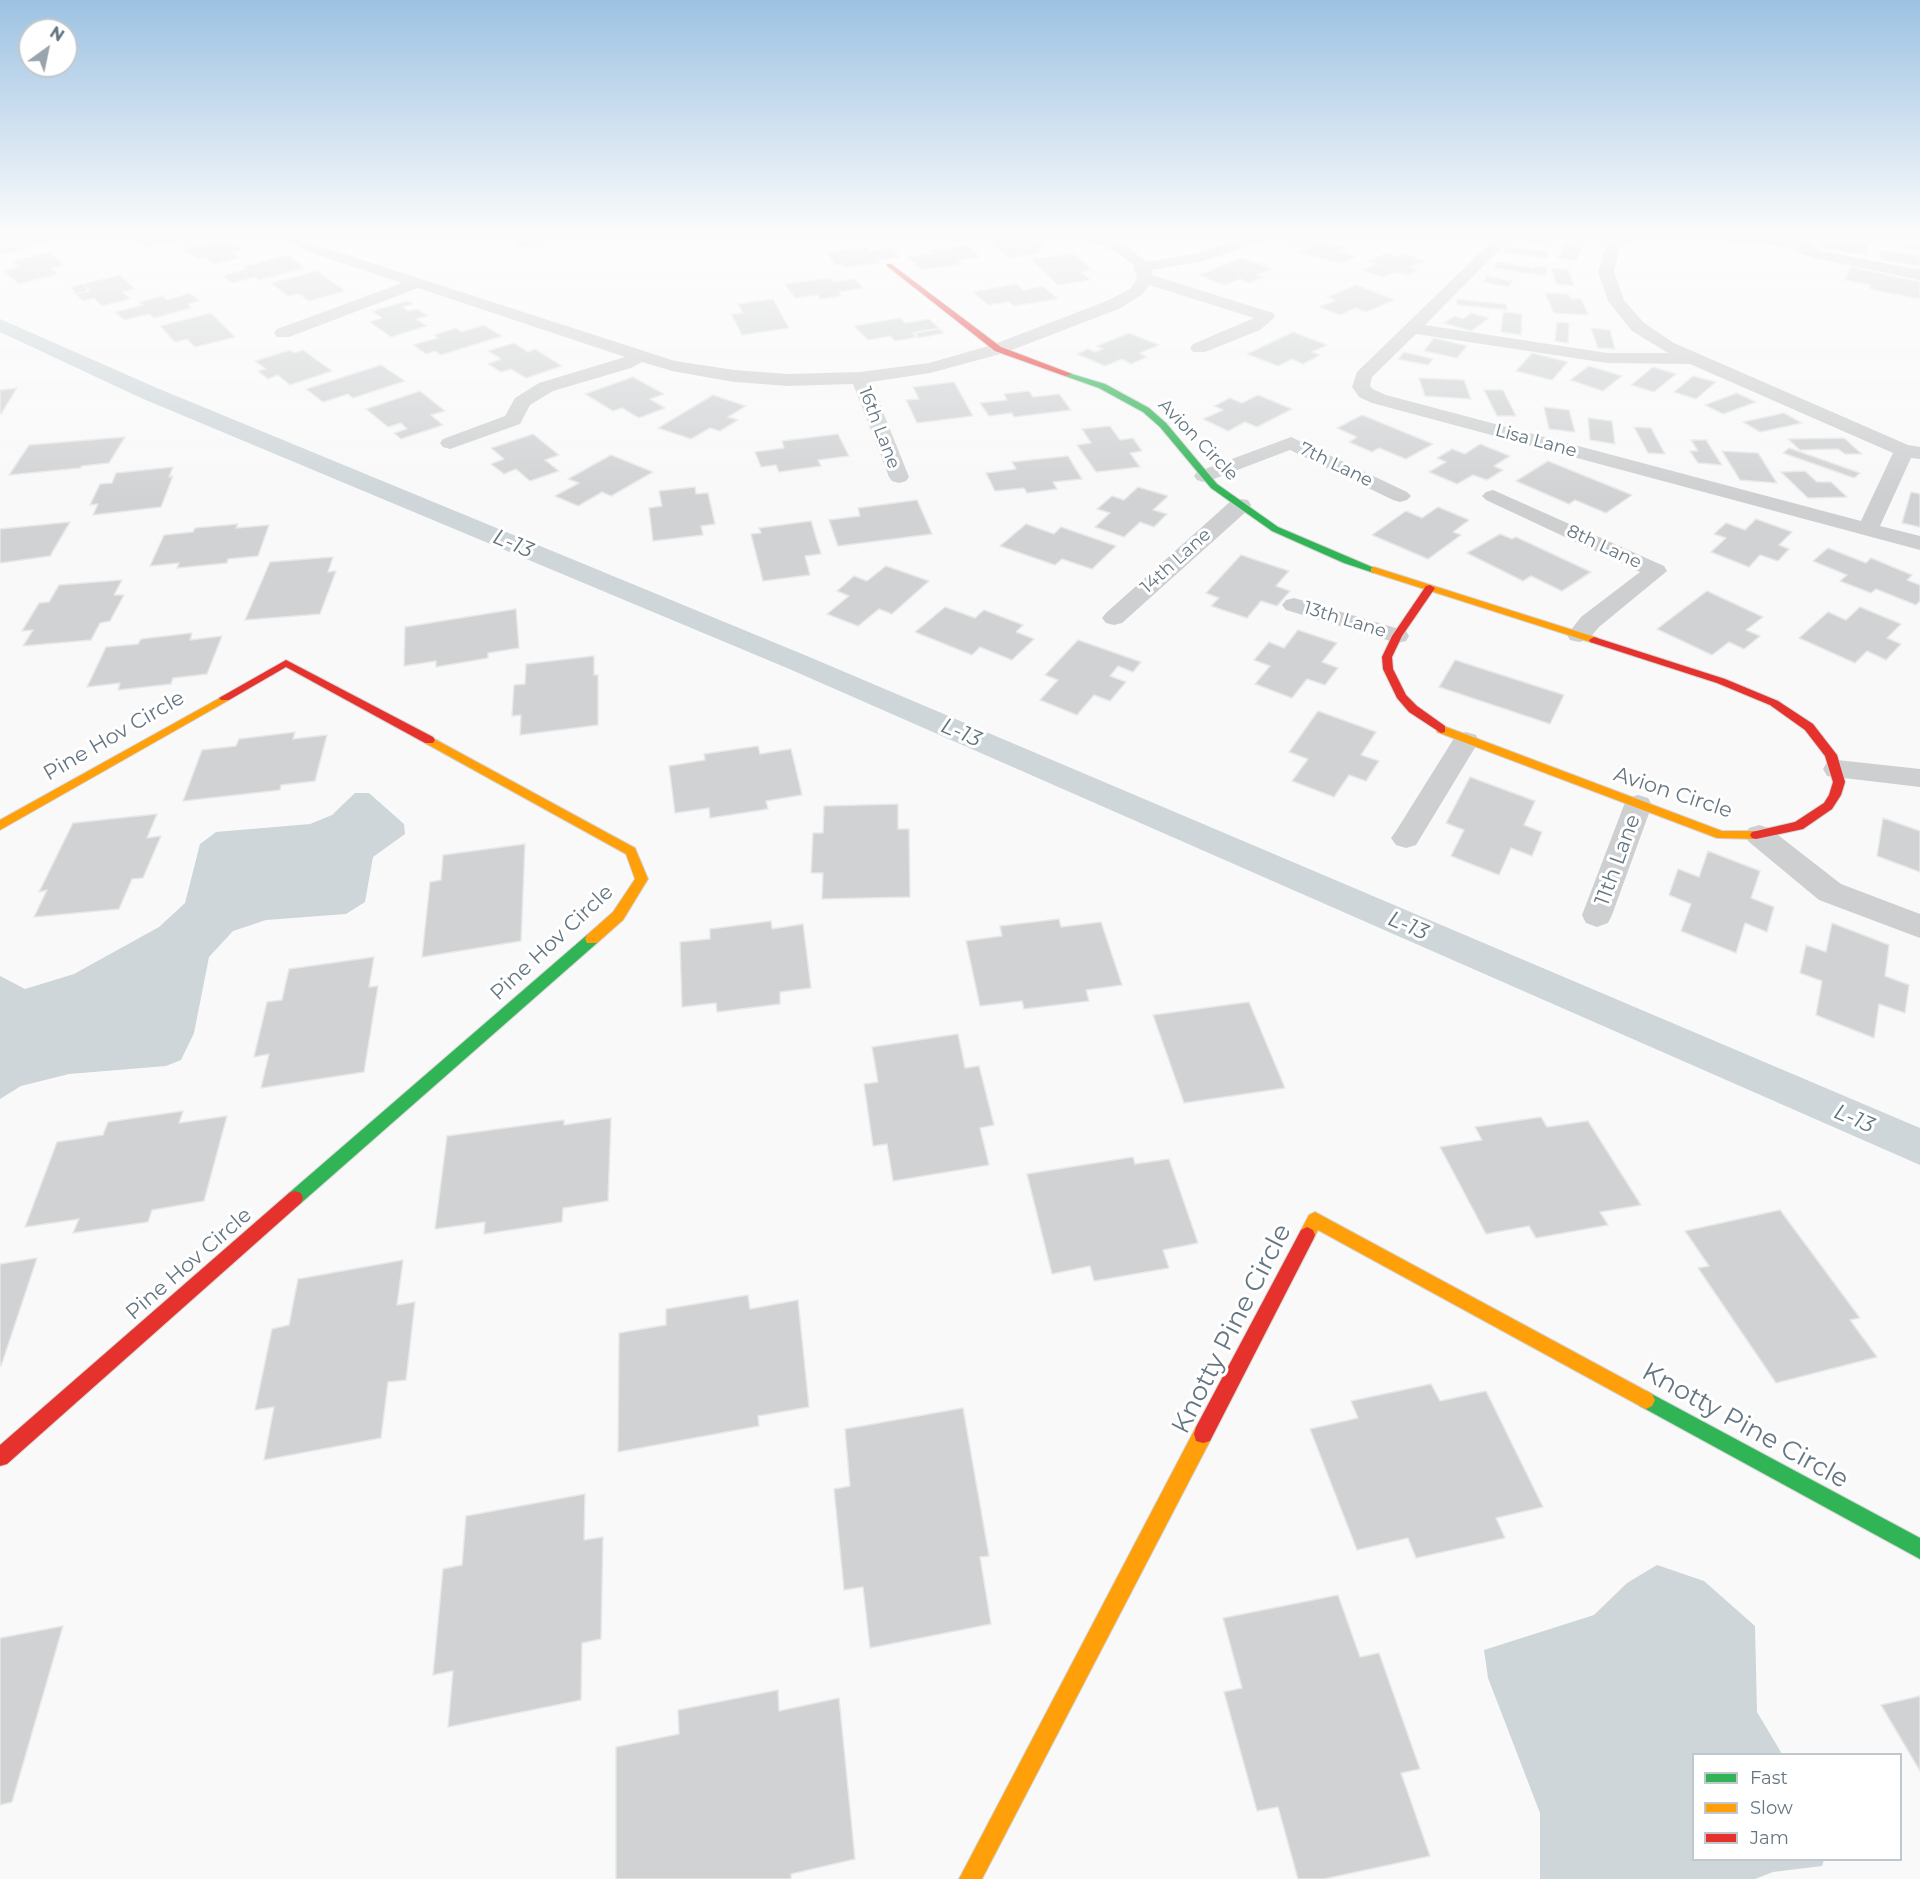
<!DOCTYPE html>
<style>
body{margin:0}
#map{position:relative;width:1920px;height:1879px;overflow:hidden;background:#f9f9f9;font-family:Montserrat,sans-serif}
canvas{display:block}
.legend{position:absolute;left:1692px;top:1753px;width:210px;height:108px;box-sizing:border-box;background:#fff;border:2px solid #c1c8cd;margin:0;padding:8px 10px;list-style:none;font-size:18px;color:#657683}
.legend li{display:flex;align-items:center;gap:12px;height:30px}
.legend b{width:30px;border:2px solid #c1c8cd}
.north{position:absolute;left:18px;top:18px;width:60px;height:60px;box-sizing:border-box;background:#fff;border:2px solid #c1c8cd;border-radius:50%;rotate:33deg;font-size:16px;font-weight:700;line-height:24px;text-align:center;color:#657683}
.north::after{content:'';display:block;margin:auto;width:21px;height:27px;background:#99a4ac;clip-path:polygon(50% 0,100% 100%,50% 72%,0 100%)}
</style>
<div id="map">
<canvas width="1920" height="1879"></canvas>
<ul class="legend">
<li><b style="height:8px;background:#30b455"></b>Fast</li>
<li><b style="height:8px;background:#ff9f0a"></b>Slow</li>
<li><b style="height:8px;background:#e5322d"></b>Jam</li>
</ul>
<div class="north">N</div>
</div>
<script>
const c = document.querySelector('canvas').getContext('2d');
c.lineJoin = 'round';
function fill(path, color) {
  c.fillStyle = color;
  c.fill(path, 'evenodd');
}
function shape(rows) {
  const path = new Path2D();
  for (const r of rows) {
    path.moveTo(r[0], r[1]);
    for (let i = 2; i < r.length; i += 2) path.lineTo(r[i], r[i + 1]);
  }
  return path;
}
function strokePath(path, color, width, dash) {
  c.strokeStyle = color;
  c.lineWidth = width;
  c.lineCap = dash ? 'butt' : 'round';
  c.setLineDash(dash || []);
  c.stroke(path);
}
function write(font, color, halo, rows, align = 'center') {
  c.font = font + ' Montserrat,sans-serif';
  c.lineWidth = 6;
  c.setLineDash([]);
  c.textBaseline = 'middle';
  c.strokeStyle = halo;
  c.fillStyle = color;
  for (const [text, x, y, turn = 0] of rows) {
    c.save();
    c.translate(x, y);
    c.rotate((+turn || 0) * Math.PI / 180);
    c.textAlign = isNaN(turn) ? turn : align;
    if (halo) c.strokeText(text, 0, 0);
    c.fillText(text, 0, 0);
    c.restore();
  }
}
const water = shape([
 [355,793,369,793,404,824,405,834,373,857,365,902,346,914,266,920,233,931,209,957,194,1033,181,1060,166,1066,69,1074,21,1086,0,1099,0,976,25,989,74,974,159,927,185,903,200,844,216,832,310,824,332,815],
 [1657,1565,1704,1581,1755,1626,1757,1712,1782,1754,1694,1754,1694,1860,1824,1860,1822,1866,1773,1872,1755,1879,1540,1879,1540,1813,1488,1678,1484,1650,1594,1615,1627,1583]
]);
const canal = shape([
 [0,319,157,388,807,656,1920,1128,1920,1165,787,668,141,398,0,332,0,319]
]);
const building = shape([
 [41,235,48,241,22,247,24,250,0,254,0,240,14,237,18,240,41,235],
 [994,235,1032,237,1045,247,1035,249,1040,253,1010,258,986,238,997,237,994,235],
 [1167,235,1210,235,1195,241,1177,235,1173,237,1167,235],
 [1406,235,1454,235,1446,238,1435,235,1424,240,1406,235],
 [1826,235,1858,235,1874,238,1873,243,1826,235],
 [1523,236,1550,239,1550,245,1523,242,1523,236],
 [542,237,542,245,516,247,516,239,542,237],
 [1304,238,1345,247,1337,251,1356,257,1342,263,1299,253,1307,249,1290,243,1304,238],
 [1820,238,1867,244,1867,255,1820,248,1820,238],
 [221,239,227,243,233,242,243,249,231,252,240,258,215,264,205,257,197,259,182,249,221,239],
 [1905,242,1920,244,1920,250,1904,247,1905,242],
 [1564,244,1582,247,1576,261,1558,258,1564,244],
 [967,245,980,257,958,260,961,264,921,270,908,257,931,254,928,251,967,245],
 [866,247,869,251,892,248,899,257,877,260,880,263,845,267,842,264,835,265,826,252,866,247],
 [1505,247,1547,251,1548,258,1505,253,1505,247],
 [1879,250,1920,256,1920,266,1881,260,1879,250],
 [49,252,64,265,51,268,58,274,19,284,4,271,19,267,13,261,49,252],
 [1387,253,1398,257,1405,254,1425,261,1411,267,1419,270,1407,275,1396,272,1383,277,1362,270,1377,264,1369,261,1387,253],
 [1074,254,1092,270,1081,272,1091,280,1058,285,1031,259,1074,254],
 [287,255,305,268,259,280,255,277,232,283,222,276,247,269,243,267,287,255],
 [1242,258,1272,269,1257,275,1264,277,1249,283,1240,279,1224,285,1198,275,1242,258],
 [1497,262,1534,268,1535,266,1548,268,1544,276,1494,268,1497,262],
 [1851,267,1920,282,1920,299,1869,289,1871,285,1845,280,1851,267],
 [1552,268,1569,270,1574,286,1556,284,1552,268],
 [317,271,345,291,309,301,299,294,288,296,271,283,317,271],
 [120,275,135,289,123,292,130,299,102,306,94,298,83,301,76,294,90,291,83,284,120,275],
 [1487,276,1512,281,1509,287,1484,282,1487,276],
 [831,278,834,282,855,279,863,288,839,292,842,296,820,299,817,295,795,298,785,284,831,278],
 [83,284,87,291,76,294,71,287,83,284],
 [1017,284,1023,290,1043,286,1058,299,1014,306,1009,302,988,305,973,292,1017,284],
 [1356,285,1395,300,1366,312,1355,308,1340,315,1319,307,1336,300,1328,297,1356,285],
 [190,293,200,301,188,304,191,308,154,318,149,314,124,320,115,312,143,305,139,302,163,296,167,300,190,293],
 [1545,293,1568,294,1571,299,1581,299,1589,315,1554,313,1545,293],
 [773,299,789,328,742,335,731,314,743,313,738,304,773,299],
 [1457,299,1506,304,1507,310,1457,305,1457,299],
 [407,301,413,304,402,307,408,311,417,309,428,316,416,319,427,326,391,337,370,322,382,318,372,311,407,301],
 [1503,312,1522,314,1521,335,1501,332,1503,312],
 [211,313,235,337,195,347,187,339,175,342,160,326,211,313],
 [1471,313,1489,318,1471,331,1444,323,1455,316,1463,319,1471,313],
 [900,318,905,323,929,319,939,328,912,333,917,337,895,341,890,336,868,340,854,326,900,318],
 [1557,322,1569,323,1568,343,1555,341,1557,322],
 [484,325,502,336,441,355,435,351,426,354,413,345,438,338,434,335,456,328,461,332,484,325],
 [1591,328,1610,330,1615,349,1598,348,1591,328],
 [939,329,944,333,919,338,915,333,939,329],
 [1293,332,1327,345,1312,352,1320,355,1303,364,1292,359,1278,366,1247,354,1293,332],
 [1129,333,1159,345,1140,353,1147,357,1131,364,1122,359,1105,366,1077,354,1088,349,1095,352,1103,349,1097,346,1129,333],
 [1434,338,1467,346,1457,358,1424,351,1434,338],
 [514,343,528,352,535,349,562,366,526,378,511,369,501,372,488,364,501,359,488,351,514,343],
 [290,350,294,353,303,350,332,371,290,385,278,375,268,379,258,371,266,369,255,361,290,350],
 [1404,352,1433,359,1428,365,1398,359,1404,352],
 [1532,353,1568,362,1552,380,1516,371,1532,353],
 [381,365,405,381,353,398,348,394,323,402,306,389,381,365],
 [1589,366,1622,376,1603,391,1570,380,1589,366],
 [1653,367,1676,374,1654,392,1631,385,1653,367],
 [1693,376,1716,382,1696,399,1674,392,1693,376],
 [633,377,664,394,650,399,665,408,639,418,622,408,613,411,585,394,633,377],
 [1419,378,1464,380,1471,399,1425,396,1419,378],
 [954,382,973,416,917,423,906,400,919,399,913,387,954,382],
 [17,388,1,414,0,414,0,390,17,388],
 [1484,390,1503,390,1516,416,1497,416,1484,390],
 [420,391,445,411,431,415,443,425,401,439,394,433,407,429,401,423,388,427,366,409,420,391],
 [1029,391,1033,397,1059,394,1071,410,1014,417,1012,413,989,416,980,403,1007,400,1004,394,1029,391],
 [1737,393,1756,402,1723,414,1705,405,1737,393],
 [713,395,746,406,728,417,738,420,720,431,710,428,691,439,658,428,713,395],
 [1258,395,1292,409,1257,427,1245,422,1228,431,1203,419,1223,410,1214,406,1230,398,1242,403,1258,395],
 [1544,407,1569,410,1575,432,1549,429,1544,407],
 [1784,413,1802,423,1760,432,1743,422,1784,413],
 [1362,415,1433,444,1406,459,1379,448,1372,452,1349,442,1357,437,1337,428,1362,415],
 [1588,418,1612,421,1615,444,1590,440,1588,418],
 [1110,426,1120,440,1133,438,1142,451,1130,453,1140,467,1096,472,1077,445,1091,443,1082,429,1110,426],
 [1634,427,1651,428,1665,454,1648,453,1634,427],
 [533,434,559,455,545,460,559,471,530,481,516,469,504,474,491,464,504,459,491,448,533,434],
 [838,434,849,456,818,460,821,466,779,472,776,465,761,467,755,452,784,448,782,441,838,434],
 [125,437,109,463,82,466,80,468,9,475,29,445,125,437],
 [1844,438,1862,454,1845,454,1838,449,1800,450,1788,439,1844,438],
 [1691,440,1706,440,1722,465,1698,463,1690,451,1698,451,1691,440],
 [1480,444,1510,456,1494,466,1503,470,1487,480,1473,475,1457,484,1429,472,1446,462,1437,458,1452,449,1465,454,1480,444],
 [1789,448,1860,473,1854,478,1783,453,1789,448],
 [1722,451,1758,453,1777,483,1740,480,1722,451],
 [611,455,653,472,611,496,602,492,578,506,555,496,579,483,568,479,611,455],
 [1068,456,1082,479,1053,482,1057,489,1027,493,1024,488,995,491,986,473,1016,469,1012,462,1068,456],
 [1548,461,1632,495,1606,513,1575,500,1569,504,1516,481,1548,461],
 [173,467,169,477,173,476,161,507,93,515,98,504,90,505,100,484,112,483,116,473,173,467],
 [1805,471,1817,482,1831,482,1847,497,1808,498,1781,472,1805,471],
 [695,487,696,494,708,493,715,524,701,526,703,535,653,541,649,508,662,506,659,491,695,487],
 [1138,487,1168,496,1153,510,1167,514,1154,527,1140,522,1124,537,1095,527,1110,513,1097,509,1112,496,1124,500,1138,487],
 [1911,492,1920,494,1920,527,1902,523,1911,492],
 [917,500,932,534,838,546,829,520,860,516,858,508,917,500],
 [1438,507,1469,520,1453,532,1461,535,1428,559,1372,535,1406,511,1422,518,1438,507],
 [1756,519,1792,532,1779,545,1789,549,1778,561,1760,555,1749,567,1711,552,1726,538,1714,534,1726,523,1745,530,1756,519],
 [811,521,821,554,805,556,810,575,763,581,751,534,761,533,759,528,811,521],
 [70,522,50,556,0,563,0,529,70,522],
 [238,524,236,528,269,525,258,556,228,559,227,563,177,568,179,563,150,566,164,535,193,532,195,528,238,524],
 [1026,524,1054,534,1061,527,1116,546,1092,569,1062,559,1055,565,1000,546,1026,524],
 [1500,534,1512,539,1516,537,1591,572,1562,591,1531,576,1523,581,1467,553,1500,534],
 [1828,548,1866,563,1871,558,1912,575,1907,580,1920,585,1920,601,1916,605,1876,589,1871,593,1840,581,1847,575,1813,561,1828,548],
 [1241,555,1289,571,1276,586,1290,591,1277,606,1261,601,1247,618,1211,606,1219,598,1206,593,1241,555],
 [333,557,328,572,336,571,320,614,245,620,270,562,333,557],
 [886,566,929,581,892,614,879,609,858,626,827,614,849,596,837,591,854,576,867,581,886,566],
 [122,580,114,595,124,595,110,621,100,623,91,640,23,646,33,630,22,631,39,603,49,602,59,585,122,580],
 [1707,591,1763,617,1746,630,1760,636,1744,649,1729,642,1712,655,1657,629,1707,591],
 [945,607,975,618,984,610,1023,625,1016,632,1034,639,1012,660,980,647,972,655,915,632,945,607],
 [1860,607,1901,624,1887,638,1901,644,1886,660,1867,651,1855,663,1799,638,1828,612,1846,620,1860,607],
 [516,609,519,648,488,653,488,658,436,667,436,661,404,666,405,627,516,609],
 [1298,630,1337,643,1322,662,1338,668,1325,685,1307,679,1292,698,1255,684,1270,666,1254,660,1269,642,1284,648,1298,630],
 [192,633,190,640,222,636,207,674,173,678,171,684,118,690,120,683,87,687,106,647,138,644,141,639,192,633],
 [1078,640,1141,662,1133,672,1118,666,1110,676,1126,682,1110,701,1094,695,1077,715,1040,700,1058,680,1045,675,1078,640],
 [594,656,594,675,598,675,598,725,520,735,521,715,512,716,514,685,525,684,526,664,594,656],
 [1455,660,1564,695,1550,724,1439,687,1455,660],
 [1318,711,1376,732,1361,755,1379,761,1366,781,1349,775,1334,797,1292,781,1308,759,1289,752,1318,711],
 [295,732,293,739,327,735,315,781,281,785,280,790,183,801,202,750,236,746,239,739,295,732],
 [758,746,760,754,791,749,802,795,766,801,768,809,710,818,709,808,675,813,669,766,705,760,704,754,758,746],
 [1470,777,1535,801,1524,825,1542,832,1532,856,1511,848,1499,875,1451,856,1464,830,1446,823,1470,777],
 [898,804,898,829,909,829,910,897,822,899,823,873,811,873,813,833,823,833,824,806,898,804],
 [157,814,147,838,161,836,143,878,132,879,119,909,34,917,47,890,39,892,73,823,157,814],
 [1883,818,1920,831,1920,872,1877,856,1883,818],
 [525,844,521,941,422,957,430,882,441,880,443,855,525,844],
 [1708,851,1760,871,1751,898,1774,907,1767,932,1745,923,1736,953,1681,931,1691,904,1669,895,1678,869,1699,877,1708,851],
 [1059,919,1061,927,1101,922,1122,985,1086,990,1089,1001,1024,1009,1022,1001,980,1006,966,941,1002,936,1000,926,1059,919],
 [771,921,772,929,803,924,811,988,780,992,780,1004,717,1012,716,1003,682,1007,680,942,710,939,710,929,771,921],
 [1832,923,1889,945,1885,976,1909,985,1905,1013,1879,1004,1874,1038,1816,1015,1822,981,1800,973,1806,945,1826,952,1832,923],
 [374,957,369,987,378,986,364,1072,261,1088,269,1054,254,1057,267,1002,282,1000,289,969,374,957],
 [1249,1002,1285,1088,1184,1103,1153,1015,1249,1002],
 [958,1034,965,1068,979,1066,994,1125,980,1128,989,1165,893,1181,887,1144,873,1146,864,1084,878,1082,872,1047,958,1034],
 [183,1111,179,1123,227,1116,204,1201,152,1210,148,1222,73,1233,79,1219,25,1227,57,1142,103,1135,108,1122,183,1111],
 [1541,1117,1547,1127,1588,1121,1641,1205,1600,1212,1608,1225,1536,1238,1529,1226,1486,1234,1440,1147,1482,1140,1475,1127,1541,1117],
 [611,1118,608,1201,563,1208,562,1222,484,1234,485,1222,435,1229,447,1136,564,1120,564,1125,611,1118],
 [1133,1157,1135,1164,1169,1159,1198,1243,1163,1250,1169,1268,1094,1281,1090,1266,1052,1274,1027,1174,1133,1157],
 [1780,1210,1860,1318,1850,1320,1877,1357,1776,1383,1698,1268,1709,1266,1685,1231,1780,1210],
 [37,1258,1,1366,0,1366,0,1264,37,1258],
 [403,1260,397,1305,415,1302,406,1380,388,1382,381,1438,264,1460,274,1407,255,1410,272,1329,289,1325,298,1279,403,1260],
 [748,1295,750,1309,798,1300,809,1407,758,1416,759,1426,618,1452,619,1333,666,1325,666,1309,748,1295],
 [1431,1384,1440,1401,1486,1391,1543,1507,1496,1518,1505,1538,1416,1558,1408,1538,1357,1550,1310,1429,1358,1418,1351,1401,1431,1384],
 [963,1408,989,1556,980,1557,991,1624,870,1648,863,1587,844,1590,834,1489,850,1486,845,1429,963,1408],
 [585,1494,584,1540,603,1537,601,1639,582,1643,581,1700,448,1727,453,1671,433,1675,443,1569,462,1565,466,1516,585,1494],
 [1338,1595,1360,1657,1379,1653,1420,1769,1401,1773,1430,1856,1324,1879,1298,1879,1278,1807,1257,1811,1224,1692,1242,1688,1223,1618,1338,1595],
 [63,1626,12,1802,0,1805,0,1638,63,1626],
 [778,1690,779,1711,839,1698,855,1859,791,1874,791,1879,616,1879,616,1747,679,1734,678,1710,778,1690],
 [1920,1696,1920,1771,1881,1705,1920,1696]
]);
const street = shape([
 [159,235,195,235,187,240,143,247,135,242,138,239,159,235],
 [278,235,298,235,322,247,675,361,734,370,788,374,860,372,929,363,992,345,1109,300,1131,288,1137,278,1133,265,1116,252,1082,238,1080,235,1100,235,1126,246,1147,262,1195,254,1254,235,1276,235,1274,238,1204,261,1152,270,1152,275,1273,313,1275,317,1260,330,1205,352,1193,352,1190,348,1193,344,1254,318,1149,285,1143,294,1121,308,1004,353,930,373,871,382,909,477,906,481,899,483,892,481,889,477,853,384,788,386,734,382,672,371,642,362,631,368,553,391,530,405,520,424,450,449,443,447,440,443,443,439,505,416,515,398,539,383,625,357,418,288,289,337,277,337,274,333,277,329,402,283,312,253,278,235],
 [1498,235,1514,235,1425,325,1607,353,1668,353,1632,331,1608,301,1598,272,1607,244,1622,235,1645,235,1643,238,1626,243,1619,249,1614,272,1624,300,1644,323,1674,343,1908,445,1920,447,1920,459,1911,458,1880,526,1920,536,1920,550,1372,403,1359,397,1352,387,1357,372,1498,235],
 [1416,334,1607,363,1690,364,1893,453,1861,521,1386,395,1373,389,1370,386,1372,377,1416,334],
 [1700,235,1756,235,1794,238,1822,251,1920,270,1920,280,1814,258,1801,254,1790,247,1708,240,1700,235],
 [1291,437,1407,492,1411,496,1407,500,1400,502,1393,500,1290,450,1211,480,1204,482,1197,480,1194,476,1197,472,1291,437],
 [1493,490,1664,566,1667,571,1599,627,1588,640,1579,642,1570,640,1567,635,1581,617,1640,572,1486,500,1482,496,1486,492,1493,490],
 [1240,499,1248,500,1251,505,1248,510,1122,623,1114,625,1106,623,1102,618,1106,613,1232,500,1240,499],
 [1294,598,1406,631,1409,636,1406,641,1397,643,1286,610,1282,605,1286,600,1294,598],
 [1466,732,1476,735,1479,741,1416,845,1406,848,1396,845,1391,838,1396,831,1456,735,1466,732],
 [1837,760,1920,769,1920,787,1827,776,1823,769,1827,762,1837,760],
 [1638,795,1648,798,1652,805,1612,915,1608,923,1597,927,1586,923,1582,915,1624,805,1628,798,1638,795],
 [1759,825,1769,828,1841,884,1920,914,1920,938,1819,900,1749,842,1744,835,1749,828,1759,825]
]);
const fast = shape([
 [1065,372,1105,384,1149,408,1166,423,1217,484,1278,527,1379,570,1374,573,1344,563,1272,531,1211,488,1160,427,1143,412,1099,388,1065,376,1065,372],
 [592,934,597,935,599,939,597,943,301,1203,295,1205,289,1203,287,1198,289,1193,587,935,592,934],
 [1646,1391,1920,1538,1920,1559,1640,1406,1637,1400,1640,1394,1646,1391]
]);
const slow = shape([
 [1374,567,1598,638,1599,640,1594,643,1590,642,1371,572,1371,568,1374,567],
 [225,695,229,696,229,700,0,830,0,820,225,695],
 [1441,725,1722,831,1756,831,1762,835,1756,839,1717,838,1437,732,1437,726,1441,725],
 [429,736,635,848,648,879,623,920,597,943,587,943,585,939,587,935,613,912,635,879,626,854,425,743,425,737,429,736],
 [1315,1212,1652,1394,1655,1400,1652,1406,1646,1409,1640,1406,1318,1230,1313,1240,1307,1243,1301,1240,1299,1235,1301,1230,1309,1215,1315,1212],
 [1203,1425,1210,1427,1212,1434,1210,1441,982,1879,959,1879,1196,1427,1203,1425]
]);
const jam = shape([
 [887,264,891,264,1001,347,1072,374,1065,376,995,351,887,266,887,264],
 [1430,585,1435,588,1402,636,1392,657,1393,669,1406,695,1417,706,1445,726,1445,732,1441,733,1409,712,1397,698,1383,669,1382,657,1392,636,1426,586,1430,585],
 [1594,637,1725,679,1778,701,1813,724,1837,755,1845,782,1841,795,1832,809,1803,829,1756,839,1752,838,1750,835,1752,832,1795,822,1824,803,1829,795,1833,782,1825,756,1805,730,1770,705,1717,683,1590,642,1589,640,1594,637],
 [286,660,433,737,435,740,433,743,425,743,286,667,229,700,221,700,219,698,286,660],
 [295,1191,301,1193,303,1198,301,1203,7,1464,0,1466,0,1445,289,1193,295,1191],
 [1307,1227,1313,1230,1315,1235,1313,1240,1210,1441,1203,1443,1196,1441,1194,1434,1196,1427,1301,1230,1307,1227]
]);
const farStreetnames = [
 ["16th Lane",879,428,69],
 ["Avion Circle",1198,440,46],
 ["Lisa Lane",1536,441,15],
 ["7th Lane",1336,465,26],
 ["8th Lane",1604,547,25],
 ["14th Lane",1176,561,-42],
 ["13th Lane",1345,620,17]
];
const streetNames = [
 ["Pine Hov Circle",114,736,-30],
 ["Avion Circle",1673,793,18],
 ["11th Lane",1618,860,-70],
 ["Pine Hov Circle",552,943,-43],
 ["Pine Hov Circle",189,1264,-41]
];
const waterNames = [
 ["L-13",513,544,23],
 ["L-13",961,733,23],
 ["L-13",1408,926,23],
 ["L-13",1854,1119,23]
];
const nearStreetnames = [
 ["Knotty Pine Circle",1232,1329,-63],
 ["Knotty Pine Circle",1745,1426,29]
];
fill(water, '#ced6d9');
fill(canal, '#ced6d9');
fill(building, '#d0d2d3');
strokePath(building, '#e8e8e8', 1.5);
strokePath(fast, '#d5d6d7', 2);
strokePath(slow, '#d5d6d7', 2);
strokePath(jam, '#d5d6d7', 2);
fill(street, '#cecfd0');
fill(fast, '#30b455');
fill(slow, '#ff9f0a');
fill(jam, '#e5322d');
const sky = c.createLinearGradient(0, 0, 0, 498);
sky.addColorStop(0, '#9dc2e2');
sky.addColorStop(0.47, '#fcfcfc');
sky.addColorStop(1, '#fcfcfc00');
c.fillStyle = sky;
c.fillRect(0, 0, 1920, 498);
write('18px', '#657683', '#fff', farStreetnames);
write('21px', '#657683', '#fff', streetNames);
write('italic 22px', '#60757c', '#fff', waterNames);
write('26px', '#657683', '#fff', nearStreetnames);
</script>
